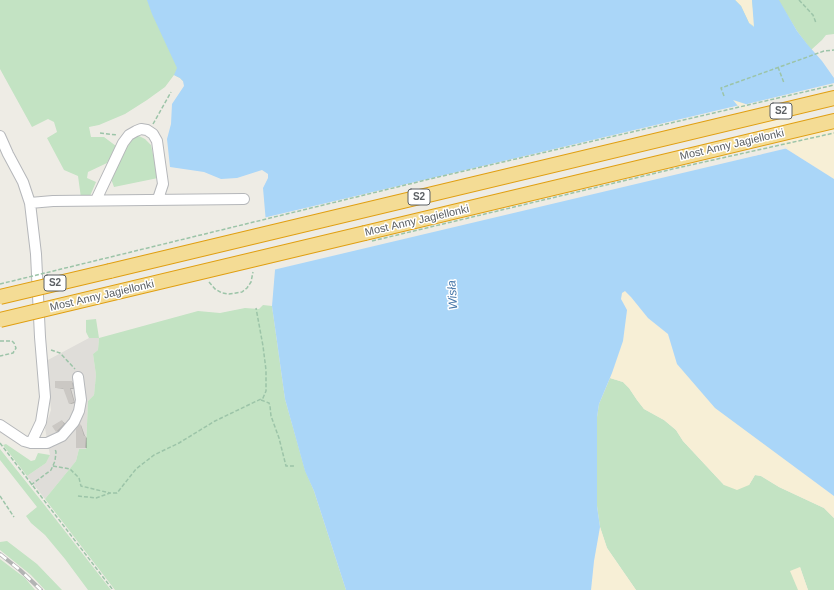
<!DOCTYPE html>
<meta charset="utf-8">
<style>
body{margin:0}
canvas{display:block;background:#eeece5}
</style>
<canvas width="834" height="590"></canvas>
<script>
const c = document.querySelector('canvas').getContext('2d');
c.lineJoin = 'round';
function fill(path, color) {
  c.fillStyle = color;
  c.fill(path, 'evenodd');
}
function shape(rows) {
  const path = new Path2D();
  for (const r of rows) {
    path.moveTo(r[0], r[1]);
    for (let i = 2; i < r.length; i += 2) path.lineTo(r[i], r[i + 1]);
  }
  return path;
}
function strokePath(path, color, width, dash) {
  c.strokeStyle = color;
  c.lineWidth = width;
  c.lineCap = dash ? 'butt' : 'round';
  c.setLineDash(dash || []);
  c.stroke(path);
}
function write(font, color, halo, rows, align = 'center') {
  c.font = font + ' Helvetica,sans-serif';
  c.lineWidth = 3;
  c.setLineDash([]);
  c.textBaseline = 'middle';
  c.strokeStyle = halo;
  c.fillStyle = color;
  for (const [text, x, y, turn = 0] of rows) {
    c.save();
    c.translate(x, y);
    c.rotate((+turn || 0) * Math.PI / 180);
    c.textAlign = isNaN(turn) ? turn : align;
    if (halo) c.strokeText(text, 0, 0);
    c.fillText(text, 0, 0);
    c.restore();
  }
}
const industrial = shape([
 [89,338,99,338,98,350,93,354,96,375,94,395,88,401,86,449,79,449,76,461,45,499,27,476,46,463,50,455,45,428,51,410,46,361]
]);
const green = shape([
 [0,0,182,0,183,81,180,78,174,75,165,87,147,100,125,114,99,125,89,127,91,137,104,137,116,146,107,163,88,172,87,178,96,182,90,196,81,198,78,176,64,170,47,138,57,132,54,122,48,119,32,127,0,69],
 [723,0,834,0,834,34,826,35,822,40,811,50,797,31,780,3,770,39,749,23],
 [137,135,145,139,151,145,158,178,114,187,110,176,131,141],
 [263,305,272,306,285,399,305,470,314,491,346,590,115,590,45,499,76,461,79,449,86,449,88,401,94,395,96,375,93,354,98,350,99,338,89,338,86,332,86,320,96,319,99,338,198,311,220,313,245,308,259,309],
 [610,378,623,382,629,388,637,400,644,409,664,420,676,430,683,441,724,485,749,485,755,475,761,476,779,487,824,508,834,518,834,590,808,590,800,567,798,590,636,590,607,548,600,527,597,506,597,417,599,404],
 [6,444,31,461,35,460,38,453,50,455,46,463,27,476,3,445],
 [0,449,43,503,111,590,88,590,65,559,45,535,31,523,26,516,37,507,0,460],
 [7,541,37,564,62,590,45,590,31,575,0,550,0,542],
 [0,559,25,578,35,590,0,590]
]);
const sand = shape([
 [735,0,752,0,755,27,749,23,741,6],
 [733,99,755,107,834,127,834,179,769,138,753,115,738,106],
 [625,291,631,297,648,318,668,334,677,364,792,465,834,496,834,518,824,508,779,487,761,476,755,475,749,485,737,490,724,485,683,441,676,430,664,420,644,409,637,400,629,388,623,382,610,378,623,341,627,310,621,299,622,292],
 [600,527,607,548,636,590,591,590,594,561],
 [800,567,803,576,808,590,798,590,790,571]
]);
const water = shape([
 [147,0,735,0,741,6,749,23,754,27,752,0,779,0,797,31,807,44,822,61,834,78,834,127,755,107,733,100,738,106,753,156,762,154,769,138,834,179,834,496,715,408,677,364,668,334,648,318,631,297,625,291,622,293,621,299,627,310,623,341,612,373,599,404,597,417,597,506,600,527,594,561,591,590,346,590,314,491,305,471,285,399,272,306,275,270,268,246,263,188,268,178,268,174,262,170,237,178,221,179,204,172,170,167,167,139,171,124,172,104,184,86,183,81,180,78,174,75,177,68,152,14]
]);
const pier = shape([
 [834,83,834,129,754,109,743,105],
 [740,105,755,153,760,153,767,138,770,137,788,148,273,270,266,246,263,218]
]);
const shadow = shape([
 [72,382,73,383,74,389,71,389,75,403,71,404,69,403,65,389,56,388],
 [62,421,68,426,60,433,56,431],
 [81,425,85,436,87,438,87,448,77,447,77,430]
]);
const building = shape([
 [55,381,72,381,73,388,70,388,74,402,69,404,63,388,55,388],
 [62,420,64,424,56,432,52,426],
 [80,423,84,436,86,436,85,448,76,448,76,429]
]);
const path = shape([
 [799,0,813,15,816,23],
 [778,67,784,83],
 [724,96,721,88,824,51,834,50],
 [153,124,171,92],
 [100,133,117,135],
 [209,282,215,289,222,293,229,294,242,292,247,288,251,282,253,272],
 [0,341,12,341,14,343,16,348,13,353,0,356],
 [51,350,60,353,75,369],
 [261,400,269,403,270,406,271,416,279,438,286,466,296,466],
 [0,443,113,590],
 [53,466,70,469,79,478,81,486,110,493],
 [31,485,51,470,55,461,56,452,55,449],
 [0,496,14,517],
 [78,496,96,498,110,493,117,493,136,469,154,455,179,443,215,421,263,398,266,391,266,370,263,346,256,308]
]);
const minor = shape([
 [0,136,8,154,23,182,30,203,36,254,40,337,45,397,41,422,31,443],
 [96,200,123,143,129,135,136,131,141,129,147,130,153,134,157,141,163,184,158,199],
 [30,203,53,201,244,199],
 [0,425,24,441,31,443,47,443,62,436,74,422,79,411,81,400,78,377]
]);
const highway = shape([
 [365,233,834,121],
 [110,271,834,98]
]);
const rail = shape([
 [0,554,20,570,41,590]
]);
const pathBridge = shape([
 [372,241,677,168,834,133],
 [0,284,434,178,834,85]
]);
const highwayBridge = shape([
 [0,297,110,271],
 [0,320,365,233]
]);
const shields = [
 [781,111,22],
 [419,197,22],
 [55,283,22]
];
const shieldNames = [
 ["S2",781,111],
 ["S2",419,197],
 ["S2",55,283]
];
const streetNames = [
 ["Most Anny Jagiellonki",732,145,-13],
 ["Most Anny Jagiellonki",417,221,-13],
 ["Most Anny Jagiellonki",102,296,-13]
];
const waterNames = [
 ["Wisła",453,295,-94]
];
fill(industrial, '#dfddd9');
fill(green, '#c3e3c3');
fill(sand, '#f7efd6');
fill(water, '#aad6f8');
fill(pier, '#eeece5');
fill(shadow, '#0003');
fill(building, '#cbc8c4');
strokePath(minor, '#b5b7ba', 12);
strokePath(highway, '#e09f12', 16);
strokePath(path, '#9cc4a8', 1.5, [4, 2]);
strokePath(minor, '#fff', 10);
strokePath(highway, '#f4dc95', 14);
strokePath(rail, '#b3b4b4', 4);
strokePath(rail, '#fff', 2.5, [8]);
strokePath(highwayBridge, '#e09f12', 16, []);
strokePath(pathBridge, '#9cc4a8', 1.5, [4, 2]);
strokePath(highwayBridge, '#f4dc95', 14);
for (const [x, y, w] of shields) {
  const box = new Path2D();
  box.roundRect(x - w / 2, y - 8, w, 16, 3);
  c.fillStyle = '#fff';
  c.fill(box);
  strokePath(box, '#5c6064', 1);
}
write('bold 10px', '#5c6064', null, shieldNames);
write('11px', '#5c6064', '#fff', streetNames);
write('italic 12px', '#4878a9', '#fff', waterNames);
</script>
